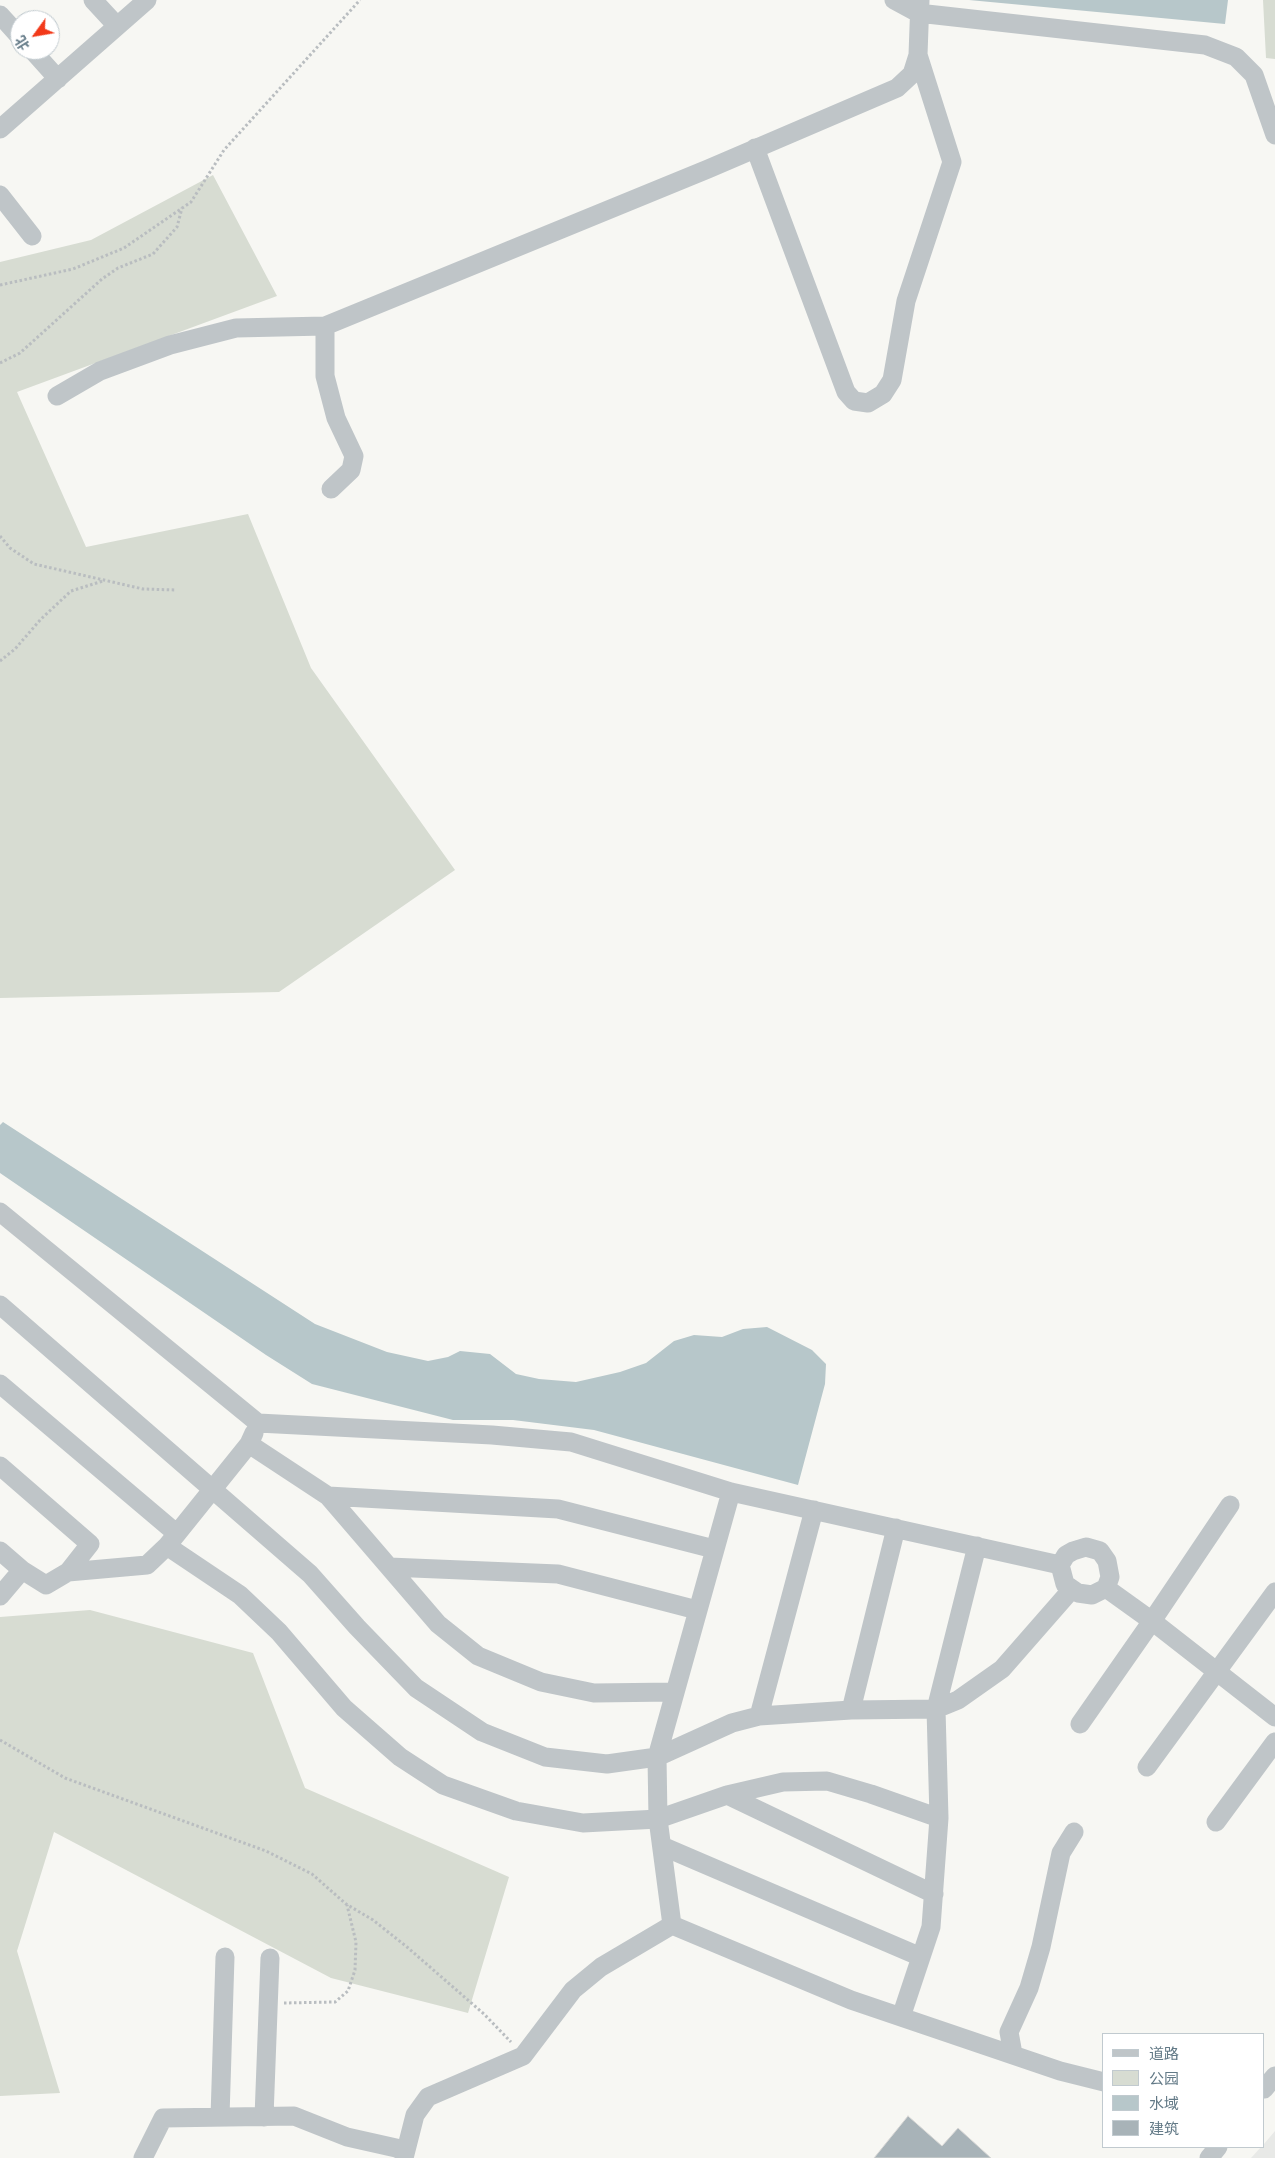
<!DOCTYPE html>
<meta charset="utf-8">
<style>
body{margin:0}
#map{position:relative;width:1275px;height:2158px;overflow:hidden;background:#f7f7f3;font-family:"Fira Sans Condensed","Noto Sans SC",sans-serif}
canvas{display:block}
.legend{position:absolute;left:1102px;top:2033px;width:162px;height:115px;box-sizing:border-box;background:#fff;border:1px solid #c1cacf;margin:0;padding:6px 9px;list-style:none;font-size:15px;color:#637a87}
.legend li{display:flex;align-items:center;gap:10px;height:25px}
.legend b{width:25px;border:1px solid #c1cacf}
.north{position:absolute;left:10px;top:10px;width:50px;height:50px;box-sizing:border-box;background:#fff;border:1px solid #c1cacf;border-radius:50%;rotate:238deg;font-size:14px;font-weight:700;line-height:20px;text-align:center;color:#637a87}
.north::after{content:'';display:block;margin:auto;width:18px;height:22px;background:#f23919;clip-path:polygon(50% 0,100% 100%,50% 72%,0 100%)}
</style>
<div id="map">
<canvas width="1275" height="2158"></canvas>
<ul class="legend">
<li><b style="height:6px;background:#bfc5c8"></b>道路</li>
<li><b style="height:14px;background:#d7dcd2"></b>公园</li>
<li><b style="height:14px;background:#b7c7ca"></b>水域</li>
<li><b style="height:14px;background:#a8b3b8"></b>建筑</li>
</ul>
<div class="north">北</div>
</div>
<script>
const c = document.querySelector('canvas').getContext('2d');
c.lineJoin = 'round';
function fill(path, color) {
  c.fillStyle = color;
  c.fill(path, 'evenodd');
}
function shape(rows) {
  const path = new Path2D();
  for (const r of rows) {
    path.moveTo(r[0], r[1]);
    for (let i = 2; i < r.length; i += 2) path.lineTo(r[i], r[i + 1]);
  }
  return path;
}
function strokePath(path, color, width, dash) {
  c.strokeStyle = color;
  c.lineWidth = width;
  c.lineCap = dash ? 'butt' : 'round';
  c.setLineDash(dash || []);
  c.stroke(path);
}
const built = shape([
 [1275,2131,1275,2158,1251,2158,1261,2147,1264,2147,1264,2144]
]);
const green = shape([
 [1263,0,1275,0,1275,59,1266,58],
 [213,175,277,296,17,392,86,547,248,514,311,668,455,870,279,992,0,998,0,262,91,240],
 [90,1610,253,1653,305,1788,509,1877,468,2013,331,1978,54,1832,17,1951,60,2093,0,2096,0,1617]
]);
const water = shape([
 [969,0,1228,0,1225,24],
 [3,1122,315,1324,387,1352,428,1361,448,1357,460,1351,490,1354,516,1374,539,1379,576,1382,620,1372,646,1363,674,1341,694,1335,722,1337,743,1329,767,1327,812,1350,826,1364,825,1384,798,1485,594,1430,513,1420,453,1420,312,1384,266,1355,0,1173,0,1125]
]);
const building = shape([
 [908,2116,942,2146,958,2128,991,2158,874,2158,908,2116]
]);
const path = shape([
 [0,285,73,269,124,248,191,202,224,150,360,0],
 [0,363,20,353,102,279,118,268,153,254,177,227,182,208],
 [0,536,10,548,34,564,143,589,176,590],
 [0,661,15,649,41,619,71,591,103,581],
 [0,1740,65,1778,266,1851,312,1874,346,1904,373,1920,407,1947,484,2014,511,2042],
 [284,2003,335,2002,348,1991,355,1970,356,1942,347,1905]
]);
const minor = shape([
 [93,0,117,26],
 [894,0,918,13,1205,45,1236,57,1254,75,1275,135],
 [0,15,20,37],
 [32,50,58,79],
 [0,129,147,0],
 [755,148,846,392,854,401,868,403,883,394,892,380,906,301,952,162,918,55],
 [0,195,32,236],
 [325,326,325,376,336,418,354,456,351,470,331,489],
 [57,396,100,371,170,345,236,328,325,326,708,169,897,88,912,74,918,55,920,0],
 [0,1212,258,1423,492,1435,571,1442,731,1492,1060,1565,1065,1584,1078,1593,1092,1595,1106,1588,1152,1621,1275,1717],
 [0,1305,310,1574,357,1627,416,1688,482,1732,545,1757,607,1764,657,1757,732,1723,759,1716,851,1710,936,1709,958,1700,1002,1669,1072,1589],
 [0,1384,176,1533],
 [249,1444,328,1496,438,1624,478,1656,541,1682,594,1693,674,1692],
 [0,1466,90,1544,68,1572],
 [731,1492,657,1757,658,1819,672,1925,851,2000,1060,2071,1104,2082],
 [328,1496,558,1509,714,1549],
 [167,1546,240,1595,279,1632,344,1708,400,1757,443,1785,516,1811,583,1823,658,1819,727,1795,783,1782,827,1781,871,1794,939,1818],
 [0,1551,22,1570,0,1596],
 [1060,1565,1066,1555,1073,1551,1086,1547,1100,1551,1107,1561,1110,1577,1106,1588],
 [389,1567,558,1574,697,1610],
 [22,1570,46,1585,68,1572,147,1565,167,1546,249,1444,254,1433],
 [851,1710,896,1528],
 [759,1716,814,1510],
 [1080,1724,1152,1621,1230,1505],
 [1147,1767,1275,1592],
 [727,1795,934,1894],
 [1216,1822,1275,1742],
 [662,1846,921,1957],
 [901,2017,931,1927,939,1818,936,1709,977,1546],
 [1013,2054,1009,2032,1029,1988,1041,1947,1061,1853,1074,1832],
 [1264,2089,1275,2076],
 [220,2117,225,1957],
 [264,2117,270,1958],
 [143,2158,163,2118,294,2116,347,2137,405,2150],
 [404,2158,415,2115,428,2097,523,2056,573,1990,601,1967,672,1925],
 [1209,2158,1218,2147]
]);
fill(built, '#e8e9e7');
fill(green, '#d7dcd2');
fill(water, '#b7c7ca');
fill(building, '#a8b3b8');
strokePath(building, '#d9d8d6', 1);
strokePath(path, '#b9bdc0', 3, [2.5, 2.5]);
strokePath(minor, '#bfc5c8', 19);
</script>
